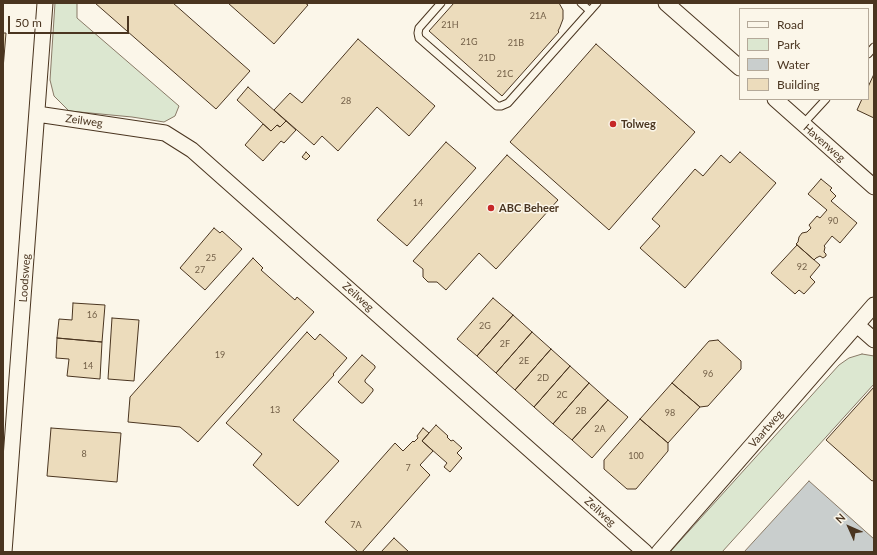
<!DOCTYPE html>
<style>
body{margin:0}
#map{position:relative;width:877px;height:555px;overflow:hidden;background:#fbf6e9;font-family:Lato,sans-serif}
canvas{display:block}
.frame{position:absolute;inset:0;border:4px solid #4a3520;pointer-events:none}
.legend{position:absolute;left:739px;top:8px;width:130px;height:92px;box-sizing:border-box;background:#fbf6e9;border:1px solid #b4a999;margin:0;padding:5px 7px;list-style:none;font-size:12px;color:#4a3520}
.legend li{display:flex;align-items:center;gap:8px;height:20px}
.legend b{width:20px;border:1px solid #b4a999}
.north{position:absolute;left:829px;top:507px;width:40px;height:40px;-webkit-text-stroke:3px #fbf6e9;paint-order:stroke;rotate:315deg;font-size:11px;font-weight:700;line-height:16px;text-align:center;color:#4a3520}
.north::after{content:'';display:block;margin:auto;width:14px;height:18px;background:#4a3520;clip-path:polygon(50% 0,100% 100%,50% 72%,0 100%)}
.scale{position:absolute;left:8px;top:16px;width:121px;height:18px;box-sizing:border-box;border:2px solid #4a3520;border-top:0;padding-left:5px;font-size:12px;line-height:14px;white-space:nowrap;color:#4a3520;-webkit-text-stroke:3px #fbf6e9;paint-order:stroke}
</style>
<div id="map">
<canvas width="877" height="555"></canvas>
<div class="frame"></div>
<ul class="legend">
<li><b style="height:5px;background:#fbf6e9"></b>Road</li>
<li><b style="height:11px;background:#dce7d0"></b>Park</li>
<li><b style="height:11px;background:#c9cecd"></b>Water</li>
<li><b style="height:11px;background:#ecdcbc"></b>Building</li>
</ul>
<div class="north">N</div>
<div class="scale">50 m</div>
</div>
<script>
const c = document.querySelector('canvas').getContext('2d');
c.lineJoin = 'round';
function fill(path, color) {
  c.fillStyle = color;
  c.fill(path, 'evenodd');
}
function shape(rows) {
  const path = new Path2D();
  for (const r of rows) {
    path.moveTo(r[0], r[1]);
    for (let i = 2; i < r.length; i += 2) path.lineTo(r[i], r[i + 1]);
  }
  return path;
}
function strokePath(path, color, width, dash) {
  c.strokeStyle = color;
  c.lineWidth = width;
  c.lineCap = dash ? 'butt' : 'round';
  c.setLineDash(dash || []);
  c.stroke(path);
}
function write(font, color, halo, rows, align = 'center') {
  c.font = font + ' Lato,sans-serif';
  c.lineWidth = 3;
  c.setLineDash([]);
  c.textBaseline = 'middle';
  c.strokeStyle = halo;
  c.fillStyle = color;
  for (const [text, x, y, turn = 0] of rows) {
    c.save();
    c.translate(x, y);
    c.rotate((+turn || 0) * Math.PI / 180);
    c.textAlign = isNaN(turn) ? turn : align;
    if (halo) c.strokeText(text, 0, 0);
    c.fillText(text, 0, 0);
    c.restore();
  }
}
const green = shape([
 [55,3,77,3,77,18,179,106,175,116,164,122,132,117,69,111,54,96,50,80,55,3],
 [862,354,874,356,874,384,722,552,670,552,839,365,849,358,862,354]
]);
const water = shape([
 [809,481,874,539,874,552,744,552,809,481]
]);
const building = shape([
 [95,3,173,3,250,71,216,109,95,3],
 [228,3,305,3,308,5,274,44,228,3],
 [454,3,559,3,563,10,563,19,560,27,558,31,559,32,502,96,429,31,454,3],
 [3,33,6,33,3,69,3,33],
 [358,39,435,106,409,136,377,107,338,151,322,136,314,145,274,110,290,93,302,103,358,39],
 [596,44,695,132,609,230,510,142,596,44],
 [874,74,874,118,857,110,862,99,868,99,868,87,874,74],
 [248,87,286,121,280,127,277,125,271,131,237,100,248,87],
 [286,121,296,130,284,143,281,141,263,161,245,145,263,124,271,131,277,125,280,127,286,121],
 [446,142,476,168,407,246,377,220,446,142],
 [306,152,310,156,306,160,302,157,306,152],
 [740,152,776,183,705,265,685,288,640,248,660,226,652,219,695,169,703,176,721,155,730,163,740,152],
 [507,155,558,200,496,269,479,253,446,290,437,282,428,282,423,277,423,269,413,261,507,155],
 [821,179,832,188,830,190,836,196,831,201,857,223,840,243,832,236,824,246,825,247,824,252,826,254,826,256,823,258,820,256,816,258,814,260,796,244,798,242,799,237,802,233,807,232,811,228,809,225,817,216,820,218,827,210,808,194,821,179],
 [214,228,220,233,222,231,242,249,205,290,180,268,214,228],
 [797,245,820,265,810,277,815,282,804,294,799,290,795,294,771,273,797,245],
 [253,258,263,268,261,270,295,300,297,297,314,312,198,442,180,427,128,422,130,397,253,258],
 [493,298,513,315,477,356,457,339,493,298],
 [73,303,105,305,102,342,57,338,59,319,72,320,73,303],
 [513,315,532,332,496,373,477,356,513,315],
 [112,318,139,320,134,381,108,379,112,318],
 [307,332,315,340,320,334,347,358,333,374,334,375,293,420,339,461,298,506,253,465,262,454,226,423,307,332],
 [532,332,551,349,515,390,496,373,532,332],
 [57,338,102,342,100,379,67,376,69,359,56,358,57,338],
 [718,340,741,361,741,369,708,406,700,407,672,383,709,341,718,340],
 [551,349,570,366,534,407,515,390,551,349],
 [362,355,375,366,375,368,365,380,365,382,373,389,373,391,363,403,361,403,338,382,362,355],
 [570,366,589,383,553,424,534,407,570,366],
 [589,383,608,400,572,440,553,424,589,383],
 [672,383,700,407,668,443,640,419,672,383],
 [874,387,874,480,872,481,826,440,874,387],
 [608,400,628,417,592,458,572,440,608,400],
 [640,419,668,443,668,451,636,489,627,489,604,469,604,460,640,419],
 [436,425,448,436,447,437,451,441,453,440,462,448,457,453,462,458,450,472,444,467,447,463,422,441,436,425],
 [51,428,121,433,117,482,47,476,51,428],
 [423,428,429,433,422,441,433,451,420,465,430,475,362,552,358,552,325,522,395,443,403,451,413,441,414,442,418,438,417,436,423,428],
 [394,538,409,552,381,552,394,538]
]);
const service = shape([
 [441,3,419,28,418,33,419,38,497,106,501,106,508,103,597,3],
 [581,3,590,11],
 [868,54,874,47],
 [803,124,826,99]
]);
const minor = shape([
 [666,3,740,68],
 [775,99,874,187],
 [37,114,165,133,192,150,645,552],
 [857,325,874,340],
 [4,552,45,3],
 [659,552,874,305]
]);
const markers = [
 [613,124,4,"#c62828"],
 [491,208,4,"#c62828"]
];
const numberNames = [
 ["21A",538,16],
 ["21H",450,25],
 ["21G",469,42],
 ["21B",516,43],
 ["21D",487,58],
 ["21C",505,74],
 ["28",346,101],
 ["14",418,203],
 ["90",833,221],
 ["25",211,258],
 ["92",802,267],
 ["27",200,270],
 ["16",92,315],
 ["2G",485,326],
 ["2F",505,344],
 ["19",220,355],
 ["2E",524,361],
 ["14",88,366],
 ["96",708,374],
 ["2D",543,378],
 ["2C",562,395],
 ["13",275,410],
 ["2B",581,411],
 ["98",670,413],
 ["2A",600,429],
 ["8",84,454],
 ["100",636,456],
 ["7",408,468],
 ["7A",356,525]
];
const streetNames = [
 ["Zeilweg",84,121,8],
 ["Havenweg",824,143,41],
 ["Loodsweg",25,278,-86],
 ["Zeilweg",358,297,42],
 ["Vaartweg",766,429,-49],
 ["Zeilweg",600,512,42]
];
const poiNames = [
 ["Tolweg",621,124],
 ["ABC Beheer",499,208]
];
fill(green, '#dce7d0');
strokePath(green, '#887966', 1);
fill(water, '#c9cecd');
strokePath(water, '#887966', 1);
fill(building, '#ecdcbc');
strokePath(building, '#4a3520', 1);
strokePath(service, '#4a3520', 9);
strokePath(minor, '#4a3520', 17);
strokePath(service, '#fbf6e9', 7);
strokePath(minor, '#fbf6e9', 15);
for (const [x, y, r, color] of markers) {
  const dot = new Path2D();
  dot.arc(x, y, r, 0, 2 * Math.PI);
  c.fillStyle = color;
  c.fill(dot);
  strokePath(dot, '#fbf6e9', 1.5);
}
write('9px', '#725f47', null, numberNames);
write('11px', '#4a3520', '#fbf6e9', streetNames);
write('bold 11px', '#4a3520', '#fbf6e9', poiNames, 'left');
</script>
